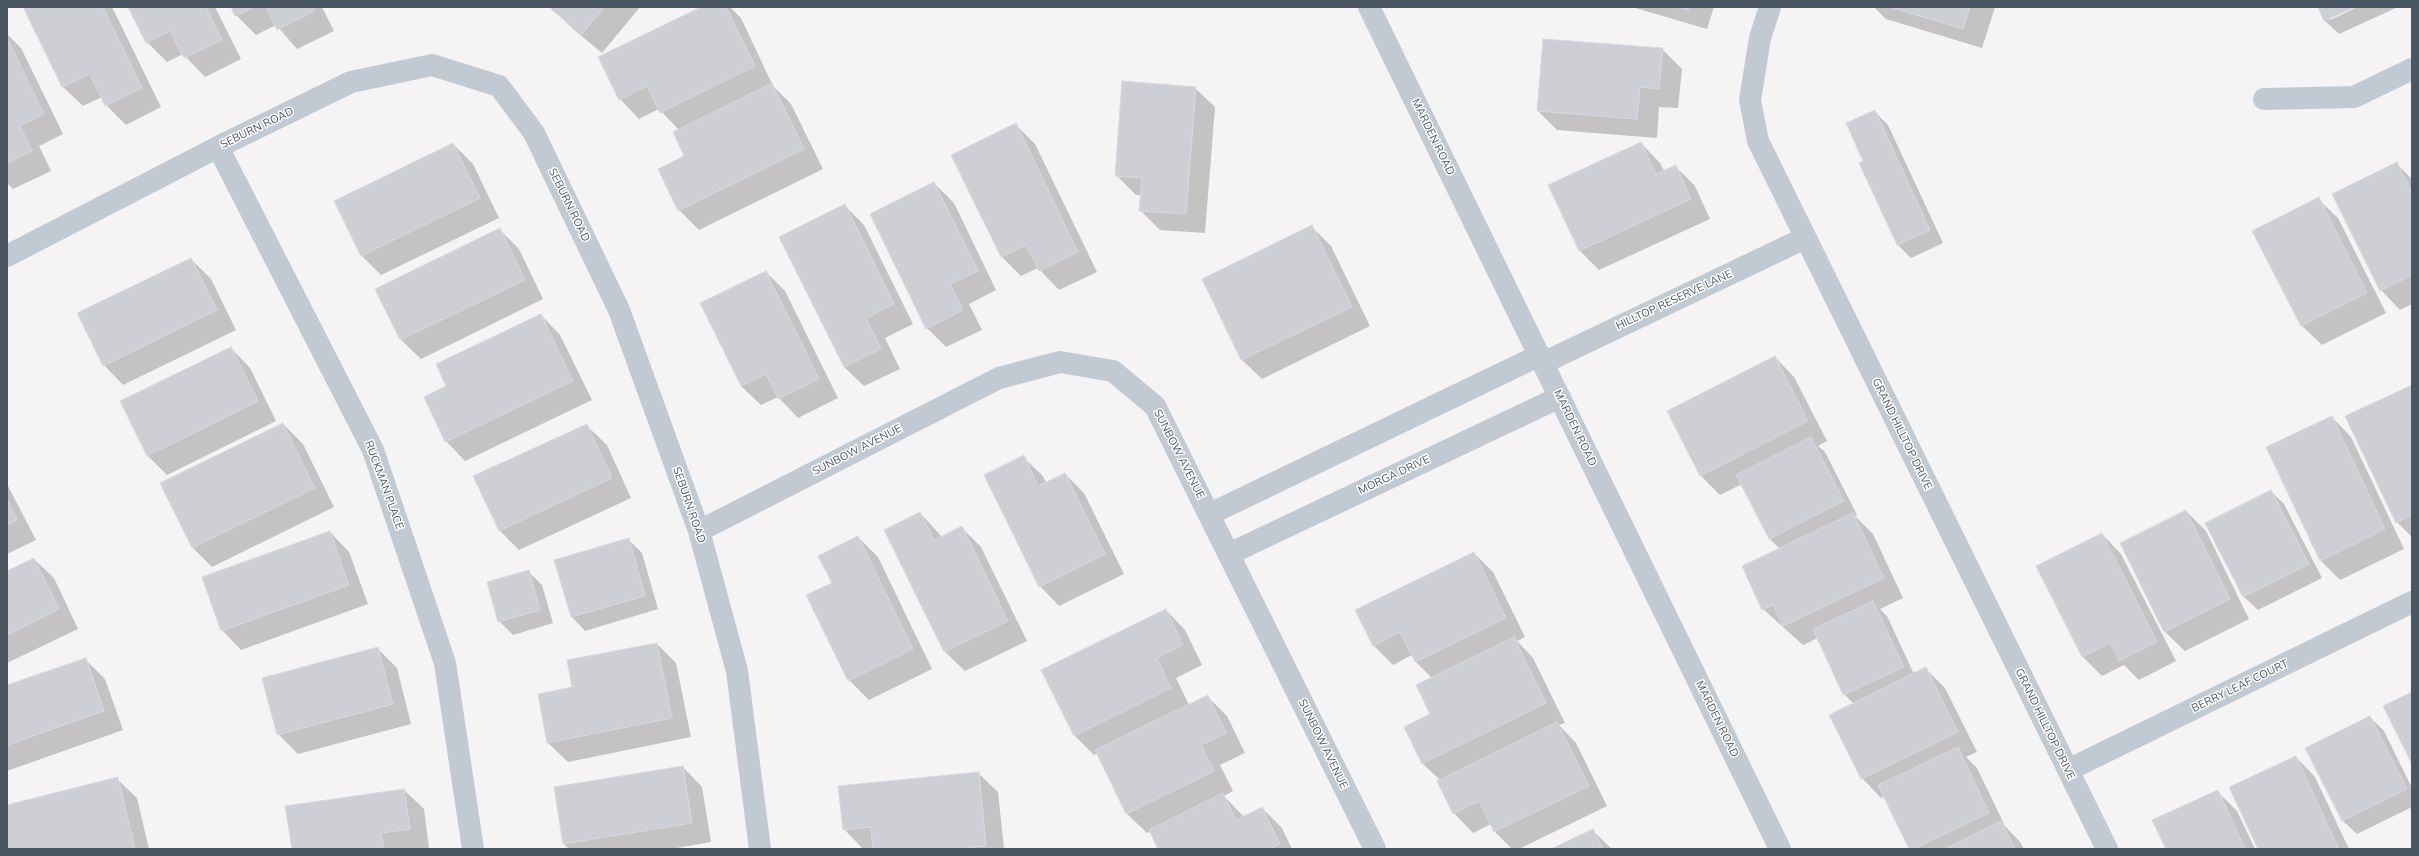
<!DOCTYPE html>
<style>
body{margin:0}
#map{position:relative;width:2419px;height:856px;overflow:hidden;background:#f5f3f3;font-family:Mulish,sans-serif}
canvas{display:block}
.frame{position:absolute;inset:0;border:8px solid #4a5661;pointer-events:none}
</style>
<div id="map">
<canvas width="2419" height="856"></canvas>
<div class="frame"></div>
</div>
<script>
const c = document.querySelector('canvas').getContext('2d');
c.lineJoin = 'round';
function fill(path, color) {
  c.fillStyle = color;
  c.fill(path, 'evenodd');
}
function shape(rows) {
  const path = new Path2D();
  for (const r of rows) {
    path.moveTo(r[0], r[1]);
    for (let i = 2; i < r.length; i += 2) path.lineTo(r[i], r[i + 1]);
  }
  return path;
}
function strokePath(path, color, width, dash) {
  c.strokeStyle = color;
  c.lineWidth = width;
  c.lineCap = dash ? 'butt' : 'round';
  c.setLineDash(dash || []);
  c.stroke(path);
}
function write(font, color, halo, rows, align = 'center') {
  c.font = font + ' Mulish,sans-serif';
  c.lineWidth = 3;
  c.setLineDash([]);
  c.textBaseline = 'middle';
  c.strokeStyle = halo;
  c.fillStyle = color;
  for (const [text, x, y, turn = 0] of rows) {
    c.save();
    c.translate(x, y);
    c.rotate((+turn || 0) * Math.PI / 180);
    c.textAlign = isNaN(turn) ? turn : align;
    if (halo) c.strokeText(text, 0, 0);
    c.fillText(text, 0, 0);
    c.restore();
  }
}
const shadow = shape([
 [24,7,112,7,161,107,126,125,106,105,102,97,83,106,63,87],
 [129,7,215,7,241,59,205,77,183,54,167,62,147,42],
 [232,7,322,7,334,31,297,49,276,25,256,35,236,15],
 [554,7,640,7,602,53,572,28,552,9],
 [703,7,730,7,741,18,773,86,791,104,823,169,699,230,679,210,686,156,679,130,659,109,639,119,620,99],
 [1632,7,1714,7,1707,29],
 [1874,7,1995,7,1982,48,1886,19],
 [2319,7,2353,7,2330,18,2330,20,2357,7,2398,7,2339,34,2325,21],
 [7,34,21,48,63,134,39,146,51,171,13,189,7,183],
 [1662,49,1682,69,1678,108,1659,107,1657,138,1557,130,1538,111],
 [1195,88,1215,107,1205,233,1160,230,1140,210,1141,195,1136,195,1116,175],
 [1874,111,1888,125,1943,243,1911,258,1898,245,1864,162],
 [1015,124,1035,144,1097,272,1059,290,1038,268,1021,276,1002,257],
 [1641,143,1660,163,1664,171,1675,166,1695,186,1710,219,1599,270,1579,250],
 [453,144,473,164,499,218,381,275,362,256],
 [2396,163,2412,179,2412,304,2400,310,2381,290],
 [934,183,954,203,996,290,969,304,982,330,946,347,927,328],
 [2318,199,2338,218,2386,313,2322,345,2302,326,2254,231],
 [845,206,864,225,913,324,885,338,900,369,864,386,844,367],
 [1311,226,1331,246,1370,326,1262,379,1242,360,1203,279],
 [499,229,519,249,543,299,421,359,401,340,376,289],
 [191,259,211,279,236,330,123,385,104,365],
 [766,272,785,291,838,398,798,418,778,397,761,405,741,386],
 [541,315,560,335,592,400,465,461,446,441,447,387],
 [231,348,250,368,276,421,167,475,147,455],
 [1775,357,1794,377,1827,441,1818,446,1825,452,1857,515,1855,516,1873,534,1903,598,1880,609,1887,616,1914,674,1926,669,1945,688,1977,752,1966,757,1977,768,2005,826,2020,842,2024,849,1910,849,1885,796,1881,798,1862,778,1854,704,1844,694,1818,638,1803,645,1763,609,1780,549,1770,539,1742,484,1720,495,1701,476,1669,412],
 [2412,387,2412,537,2397,522],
 [2332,417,2351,437,2404,549,2340,580,2320,560],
 [283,424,303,444,334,507,212,567,192,547],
 [587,426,607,445,631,498,519,550,499,530],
 [1023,457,1043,476,1046,483,1065,474,1084,493,1124,574,1059,606,1040,586],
 [7,484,36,540,7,554],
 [2271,491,2284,504,2322,578,2258,610,2244,597,2207,523],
 [2186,511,2206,531,2249,619,2185,651,2165,632,2121,544],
 [920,513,942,537,962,528,981,547,1027,641,965,671,945,652,886,530],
 [330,532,349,552,368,604,241,650,222,630],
 [2102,534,2121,554,2176,661,2139,680,2124,665,2102,676,2082,656],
 [858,537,878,557,932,669,869,700,849,680,833,583],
 [629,540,642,553,658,609,585,631,572,617,555,560],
 [1474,553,1493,572,1525,637,1517,641,1533,658,1565,723,1559,725,1576,743,1607,806,1519,849,1512,849,1495,832,1491,824,1473,833,1454,813,1440,780,1422,763,1432,714,1432,678,1416,662,1412,655,1393,665,1373,645],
 [34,559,54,578,78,629,7,663,7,572],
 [528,571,542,585,553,623,513,635,499,621],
 [1166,610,1185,630,1202,665,1176,678,1189,705,1207,696,1227,716,1245,753,1220,765,1233,791,1224,796,1244,817,1262,808,1282,828,1292,849,1159,849,1151,831,1147,833,1127,814,1098,753,1094,755,1074,735],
 [657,644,676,663,691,737,568,762,548,743,573,688],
 [377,648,397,668,411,724,298,754,278,734],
 [85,659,105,679,123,730,7,771,7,687],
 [2370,717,2384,731,2412,788,2412,807,2357,834,2343,821,2307,749],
 [2296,757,2315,777,2349,849,2259,849],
 [683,767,702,787,711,842,671,849,569,849,564,844,555,788],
 [978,773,998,792,1004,849,863,849,844,829],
 [117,779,137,798,149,849,7,849,7,806],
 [404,790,424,809,429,848,293,849],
 [2217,791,2237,811,2255,849,2167,849],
 [1592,830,1612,849,1553,849]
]);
const building = shape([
 [23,7,103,7,142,88,105,106,90,74,62,87,23,7],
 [128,7,206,7,222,40,184,58,170,31,146,43,128,7],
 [231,7,254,7,235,16,231,7],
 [266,7,313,7,315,11,277,30,266,7],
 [553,7,604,7,582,34,551,9,553,7],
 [701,7,726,7,755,66,660,113,647,86,619,100,598,57,701,7],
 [1676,7,1689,7,1688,10,1676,7],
 [1890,7,1970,7,1963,29,1890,7],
 [2318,7,2355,7,2324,21,2318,7],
 [7,38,44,114,20,126,32,151,7,163,7,38],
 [1543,39,1663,48,1659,89,1640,87,1637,119,1537,111,1543,39],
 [1122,81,1196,87,1186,214,1139,211,1142,178,1115,176,1122,81],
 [772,83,804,149,678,211,658,169,684,156,673,132,772,83],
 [1875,110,1930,230,1897,245,1859,163,1863,161,1846,123,1875,110],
 [1016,123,1078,252,1039,271,1026,245,1001,257,951,155,1016,123],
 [1641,142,1656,174,1676,165,1691,199,1579,251,1548,185,1641,142],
 [453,143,480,198,361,256,334,201,453,143],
 [2397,162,2412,193,2412,275,2380,291,2332,194,2397,162],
 [934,182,978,271,950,284,963,310,926,329,870,214,934,182],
 [2319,197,2367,293,2301,326,2252,231,2319,197],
 [845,204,894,304,866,318,881,349,844,367,779,237,845,204],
 [1312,225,1352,307,1241,360,1202,279,1312,225],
 [500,228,525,280,400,340,375,289,500,228],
 [191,258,217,310,103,366,77,313,191,258],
 [766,271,819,379,778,399,766,374,741,386,700,303,766,271],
 [541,314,573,381,445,442,424,397,446,386,436,364,541,314],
 [231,347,258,401,147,456,120,401,231,347],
 [1775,356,1808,421,1700,476,1667,411,1775,356],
 [2412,385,2412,515,2396,523,2345,416,2412,385],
 [2332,416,2385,529,2320,561,2266,447,2332,416],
 [283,423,315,488,192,548,160,483,283,423],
 [587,424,612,478,499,531,473,476,587,424],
 [1811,437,1844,501,1769,539,1736,475,1811,437],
 [1024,455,1038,486,1065,473,1105,554,1039,587,984,475,1024,455],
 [2271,490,2309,564,2243,597,2205,523,2271,490],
 [7,499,17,520,7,525,7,499],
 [2186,510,2230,599,2164,632,2120,543,2186,510],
 [920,512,934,540,962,526,1008,621,944,652,884,530,920,512],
 [1853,513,1884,578,1783,626,1773,605,1762,610,1742,566,1853,513],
 [330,531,349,585,221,631,202,577,330,531],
 [2102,533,2157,642,2119,661,2110,643,2082,657,2036,566,2102,533],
 [858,536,913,649,848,681,806,595,832,583,818,556,858,536],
 [629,538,645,596,571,617,554,560,629,538],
 [1474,552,1506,618,1415,662,1400,632,1373,646,1355,610,1474,552],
 [34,558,59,609,7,635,7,571,34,558],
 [529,570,540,610,498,622,487,582,529,570],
 [1873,601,1904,667,1843,695,1813,629,1873,601],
 [1166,609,1183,645,1157,658,1171,688,1074,736,1041,670,1166,609],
 [1514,637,1546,703,1422,764,1404,727,1430,714,1416,685,1514,637],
 [657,643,672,718,547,743,538,694,572,687,567,660,657,643],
 [378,647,393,704,277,735,262,678,378,647],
 [86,658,104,711,7,745,7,685,86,658],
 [1926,667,1958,732,1861,779,1829,715,1926,667],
 [2412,692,2412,764,2383,706,2412,692],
 [1208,695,1226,733,1201,745,1214,771,1126,814,1095,750,1208,695],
 [2370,716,2407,789,2342,821,2305,748,2370,716],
 [1557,722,1589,786,1494,832,1479,801,1453,814,1437,781,1557,722],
 [1958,747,1989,813,1913,849,1909,849,1878,785,1958,747],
 [2296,756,2338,847,2335,849,2258,849,2229,787,2296,756],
 [683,766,692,823,563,844,554,787,683,766],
 [979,772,986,846,956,849,873,849,871,827,843,830,838,786,979,772],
 [118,777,135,849,7,849,7,805,118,777],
 [404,789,410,829,381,833,384,849,292,849,285,806,404,789],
 [2218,790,2245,849,2166,849,2152,820,2218,790],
 [1223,793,1236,820,1262,807,1280,844,1270,849,1158,849,1149,830,1223,793],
 [2001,821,2015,849,1945,849,2001,821],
 [1593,829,1603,849,1551,849,1593,829]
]);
const minor = shape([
 [1369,7,1780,849],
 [1770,7,1760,38,1750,100,1758,141,2107,849],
 [2264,99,2354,97,2412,69],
 [218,147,373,450,445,663,473,849],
 [7,256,218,147,351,82,432,65,499,86,534,133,619,310,699,531,737,671,760,849],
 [1543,363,1805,238],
 [1210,514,1540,355],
 [699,531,999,378,1060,362,1113,371,1155,406,1375,849],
 [1229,554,1560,397],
 [2068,770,2412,602]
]);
const streetNames = [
 ["SEBURN ROAD",257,128,-26],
 ["MARDEN ROAD",1433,137,64],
 ["SEBURN ROAD",569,205,64],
 ["HILLTOP RESERVE LANE",1674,300,-25],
 ["MARDEN ROAD",1575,428,64],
 ["GRAND HILLTOP DRIVE",1902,434,64],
 ["SUNBOW AVENUE",857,450,-27],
 ["SUNBOW AVENUE",1179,454,63],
 ["MORGA DRIVE",1394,475,-25],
 ["RUCKMAN PLACE",384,485,70],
 ["SEBURN ROAD",689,505,71],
 ["BERRY LEAF COURT",2240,686,-26],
 ["MARDEN ROAD",1717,719,64],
 ["GRAND HILLTOP DRIVE",2045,724,64],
 ["SUNBOW AVENUE",1323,744,64]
];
fill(shadow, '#0003');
fill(building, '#cdcfd5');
strokePath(building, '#d7d9de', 1);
strokePath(minor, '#c1cad2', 22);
write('11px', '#4a5661', '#fff', streetNames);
</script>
